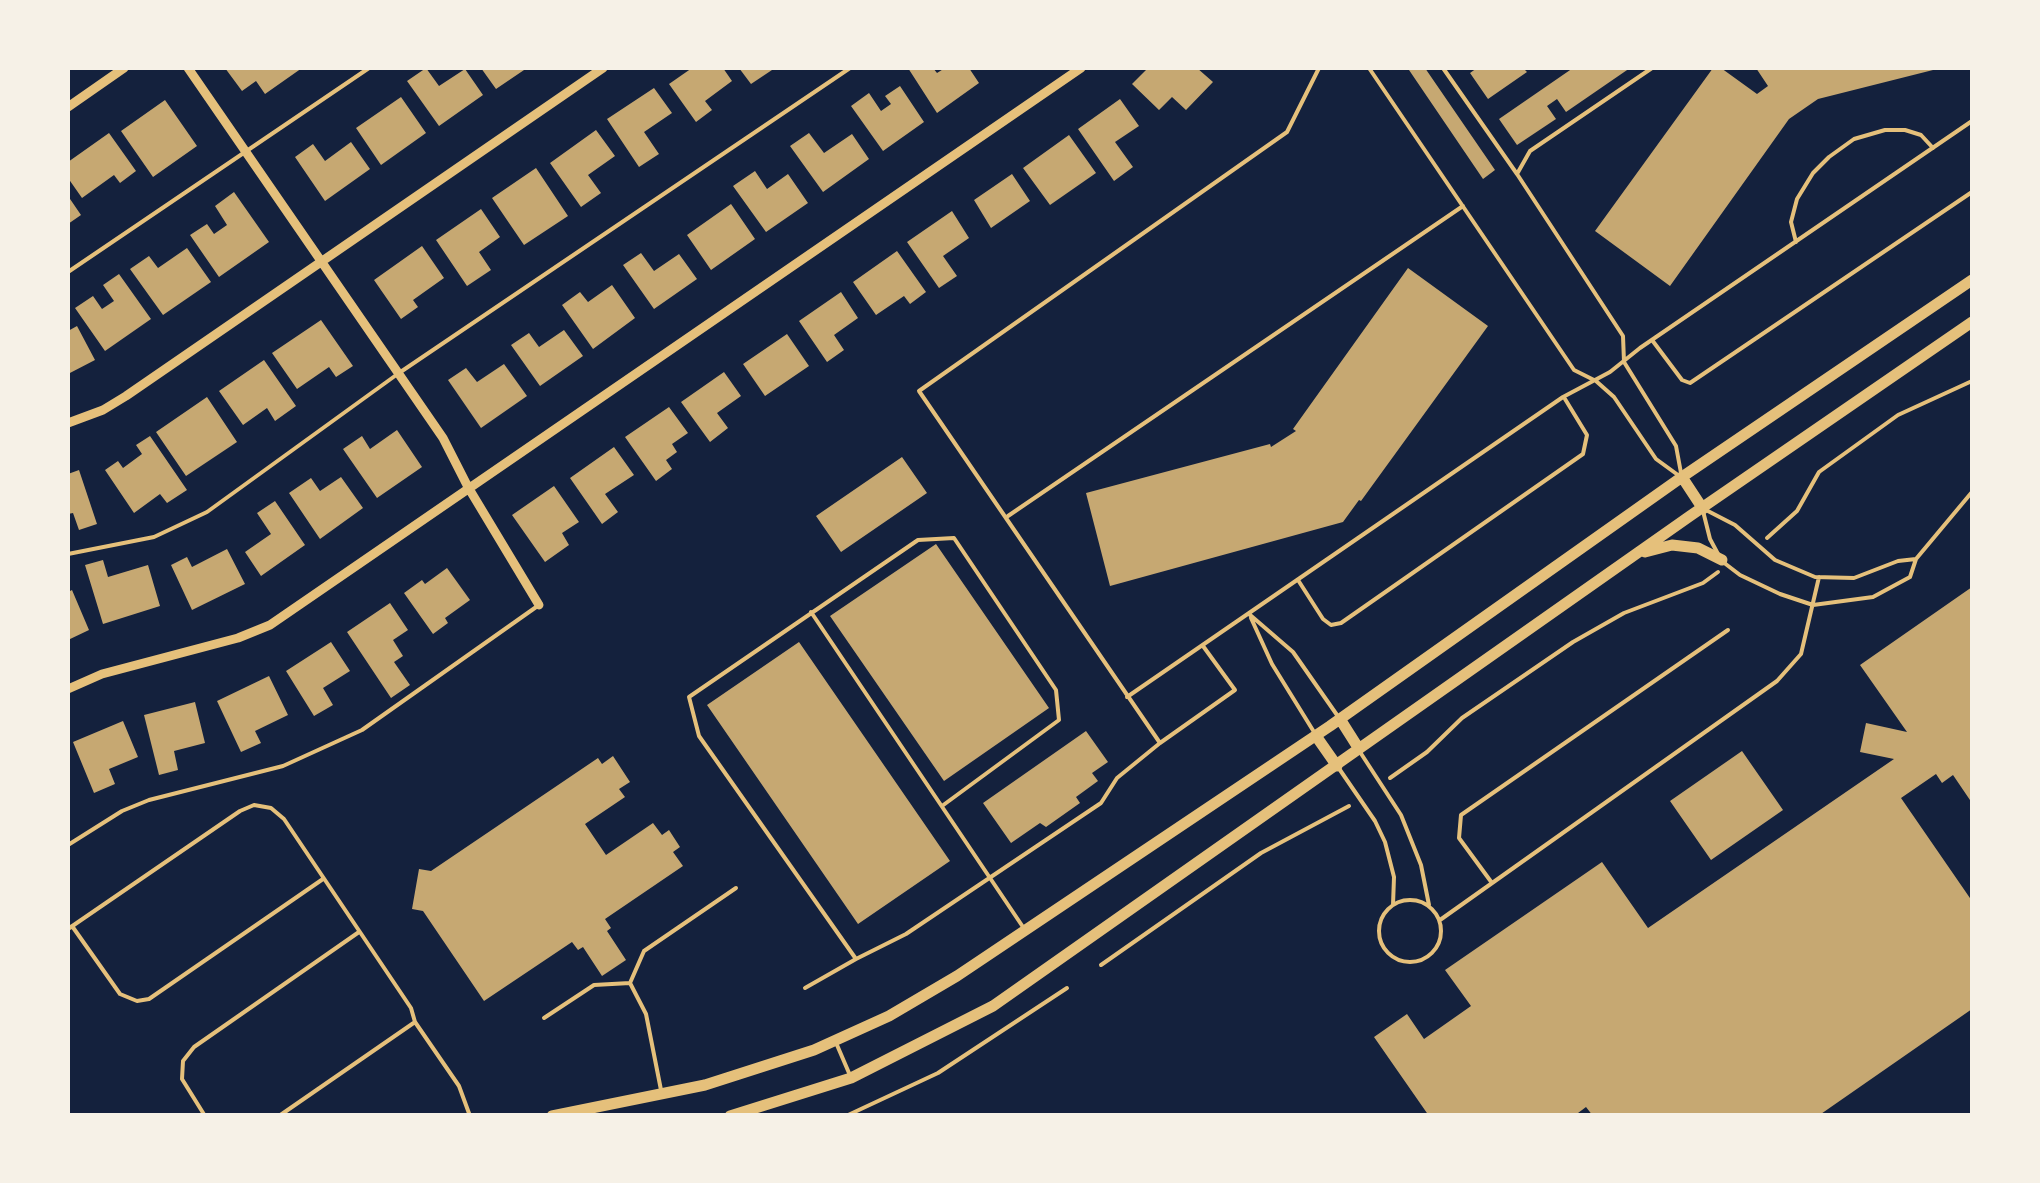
<!DOCTYPE html>
<style>
body{margin:0}
#map{position:relative;width:2040px;height:1183px;overflow:hidden;background:#14213d;font-family:Poppins,sans-serif}
canvas{display:block}
.frame{position:absolute;inset:0;border:70px solid #f6f1e7;pointer-events:none}
</style>
<div id="map">
<canvas width="2040" height="1183"></canvas>
<div class="frame"></div>
</div>
<script>
const c = document.querySelector('canvas').getContext('2d');
c.lineJoin = 'round';
function fill(path, color) {
  c.fillStyle = color;
  c.fill(path, 'evenodd');
}
function shape(rows) {
  const path = new Path2D();
  for (const r of rows) {
    if (r.length === 3) {
      path.moveTo(r[0] + r[2], r[1]);
      path.arc(r[0], r[1], r[2], 0, 2 * Math.PI);
      continue;
    }
    path.moveTo(r[0], r[1]);
    for (let i = 2; i < r.length; i += 2) path.lineTo(r[i], r[i + 1]);
  }
  return path;
}
function strokePath(path, color, width, dash) {
  c.strokeStyle = color;
  c.lineWidth = width;
  c.lineCap = dash ? 'butt' : 'round';
  c.setLineDash(dash || []);
  c.stroke(path);
}
const building = shape([
 [225,68,302,68,265,94,256,81,242,91],
 [426,68,439,86,465,69,483,95,439,126,407,81],
 [481,68,527,68,496,89],
 [692,68,723,68,732,81,705,101,712,110,696,122,669,84],
 [739,68,775,68,751,84],
 [908,68,933,68,937,73,945,68,969,68,979,83,937,113],
 [1148,68,1197,68,1213,82,1186,110,1172,97,1159,110,1132,84],
 [1412,68,1425,68,1495,170,1483,179,1409,70],
 [1477,68,1523,68,1527,72,1488,99,1470,73],
 [1573,68,1630,68,1566,112,1557,99,1547,106,1556,119,1517,145,1499,119],
 [1713,68,1721,68,1757,94,1768,86,1756,68,1937,69,1818,99,1789,119,1670,286,1595,231],
 [900,86,924,122,883,151,851,106,869,93,881,111,891,104,885,96],
 [654,88,672,113,644,132,659,154,639,167,607,119],
 [401,97,426,133,381,165,356,128],
 [1120,99,1139,126,1115,142,1133,167,1114,181,1078,129],
 [165,100,197,146,153,177,121,131],
 [596,130,615,156,588,175,601,193,581,207,550,163],
 [109,133,136,171,120,183,114,175,82,198,68,178,68,162],
 [809,133,824,153,852,134,869,159,823,192,790,146],
 [1069,135,1096,173,1050,205,1023,168],
 [351,142,370,169,325,201,295,157,313,144,325,161],
 [536,168,568,216,524,245,492,198],
 [755,171,767,189,788,174,808,203,766,232,733,186],
 [1012,174,1030,201,991,228,974,200],
 [234,192,269,242,219,277,190,235,207,224,214,234,227,225,215,206],
 [68,196,81,215,68,224],
 [731,204,755,239,711,270,687,235],
 [481,209,500,237,479,252,491,270,467,286,436,240],
 [952,211,969,238,943,256,957,276,939,288,907,242],
 [422,246,444,278,413,300,418,307,401,319,374,280],
 [187,248,211,282,163,315,130,269,149,256,158,268],
 [897,251,926,292,910,304,904,296,876,315,853,282],
 [641,253,654,271,679,254,697,279,654,309,623,265],
 [1408,268,1488,326,1361,501,1359,500,1343,522,1110,586,1086,493,1270,444,1271,447,1296,431,1293,429],
 [119,274,151,319,105,351,75,308,93,296,102,309,114,301,103,285],
 [612,285,635,318,593,349,562,305,580,292,588,302],
 [841,292,858,318,834,335,844,350,827,362,799,321],
 [321,320,353,366,336,377,329,367,297,389,272,353],
 [77,326,95,360,68,374,68,331],
 [564,330,583,356,540,386,511,345,529,333,539,347],
 [787,334,809,366,765,396,743,364],
 [264,360,296,406,275,421,267,408,243,425,219,391],
 [504,364,527,396,481,428,448,380,466,368,477,382],
 [724,372,741,396,717,413,728,428,710,442,681,402],
 [207,397,237,442,186,476,156,432],
 [669,407,688,433,672,444,677,452,666,460,672,469,656,481,625,437],
 [397,430,422,467,377,498,343,449,362,436,370,449],
 [150,436,187,490,167,503,160,494,134,513,105,470,118,461,123,468,142,454,136,445],
 [614,447,634,475,605,494,618,512,602,524,570,478],
 [902,457,927,493,841,552,816,516],
 [79,470,97,524,79,530,73,513,68,514,68,474],
 [341,477,363,508,320,539,289,493,311,478,320,491],
 [554,486,579,522,562,533,569,545,545,562,512,515],
 [275,501,305,545,261,576,245,552,271,534,257,513],
 [936,544,1049,708,944,781,830,616],
 [227,549,245,584,192,610,171,565,187,557,192,567],
 [103,560,108,577,148,565,160,606,103,624,85,565],
 [447,568,470,600,445,618,448,623,433,634,404,593,422,580,425,584],
 [1972,587,1972,803,1953,775,1942,783,1936,774,1901,798,1972,901,1972,1009,1818,1116,1593,1116,1586,1107,1574,1116,1429,1116,1374,1037,1407,1014,1424,1039,1471,1006,1445,970,1602,862,1648,928,1894,759,1860,752,1866,723,1907,732,1860,665],
 [72,590,89,630,68,640,68,592],
 [390,603,408,630,393,640,403,656,394,662,410,685,391,698,347,632],
 [331,642,350,671,323,688,333,705,314,716,286,671],
 [799,642,950,861,858,924,707,705],
 [269,676,288,715,255,731,261,743,241,752,217,701],
 [195,702,205,743,174,751,178,770,159,775,144,715],
 [123,721,138,757,109,769,115,784,94,793,73,742],
 [1086,731,1108,762,1092,773,1098,781,1076,797,1080,803,1046,827,1040,823,1011,843,983,803],
 [1742,751,1783,810,1711,860,1670,801],
 [613,756,630,782,619,789,625,797,585,824,606,855,653,823,662,835,669,830,680,847,673,852,683,866,605,919,611,928,607,931,626,960,602,976,583,947,578,950,572,942,484,1001,423,911,412,909,419,869,431,871,598,758,602,764]
]);
const path = shape([
 [1767,538,1797,511,1819,472,1898,415,1972,381],
 [1390,778,1427,752,1462,718,1573,642,1624,613,1703,583,1718,572],
 [1101,965,1261,853,1349,806],
 [846,1116,938,1073,1067,988]
]);
const service = shape([
 [1369,68,1574,370,1596,381,1614,397,1656,459,1678,475],
 [1443,68,1517,174],
 [1652,68,1530,151,1517,174,1623,336,1624,362,1676,446,1681,473],
 [1796,242,1791,222,1797,199,1813,173,1829,157,1854,139,1885,130,1905,130,1921,135,1933,148],
 [68,272,369,68],
 [1652,340,1682,380,1690,383,1972,192],
 [1704,509,1735,525,1775,560,1815,577,1854,578,1898,561,1916,559],
 [1703,511,1710,539,1718,554],
 [1008,516,1463,206],
 [68,554,154,537,207,512,399,373,850,68],
 [1723,562,1740,575,1780,594,1813,605,1873,597,1910,577,1916,559,1972,492],
 [1298,580,1323,619,1331,625,1341,623,1583,454,1587,435,1565,399],
 [811,612,1023,927],
 [1249,614,1293,652,1337,715],
 [1251,618,1272,664,1314,732],
 [1127,697,1563,397,1610,372,1640,348,1972,121],
 [1160,743,1235,690,1203,646],
 [1360,752,1401,815,1421,865,1429,905],
 [1340,770,1375,821,1385,842,1394,877,1393,905],
 [68,845,122,811,149,800,283,766,362,730,539,605],
 [1492,883,1459,838,1461,815,1728,630],
 [1410,931,31],
 [1440,920,1777,681,1801,654,1819,577],
 [72,926,120,994,137,1001,149,999,323,879],
 [68,929,240,811,254,805,271,808,284,819,411,1008,415,1022,459,1086,470,1116],
 [856,959,906,934,1101,803,1117,778,1160,743,919,391,1287,132,1319,68],
 [805,988,856,959,699,736,689,697,918,540,954,538,1056,690,1059,720,942,806],
 [544,1018,594,985,630,983],
 [837,1045,849,1073],
 [661,1090,646,1014,630,983,644,951,736,888],
 [205,1116,182,1079,183,1061,194,1047,359,932],
 [279,1116,415,1022]
]);
const minor = shape([
 [188,68,443,438,468,487,539,605],
 [68,107,124,68],
 [68,423,103,410,126,396,603,68],
 [68,689,102,674,238,638,270,625,1081,68]
]);
const secondary = shape([
 [1682,477,1703,509],
 [1645,552,1672,545,1698,548,1722,560],
 [1340,719,1359,749],
 [1316,736,1337,766],
 [552,1116,705,1085,814,1050,889,1016,957,976,1330,726,1682,477,1972,280],
 [730,1116,851,1078,993,1006,1690,516,1972,322]
]);
fill(building, '#c6a872');
strokePath(path, '#e5c07b', 4);
strokePath(service, '#e5c07b', 4);
strokePath(minor, '#e5c07b', 9);
strokePath(secondary, '#e5c07b', 11);
</script>
